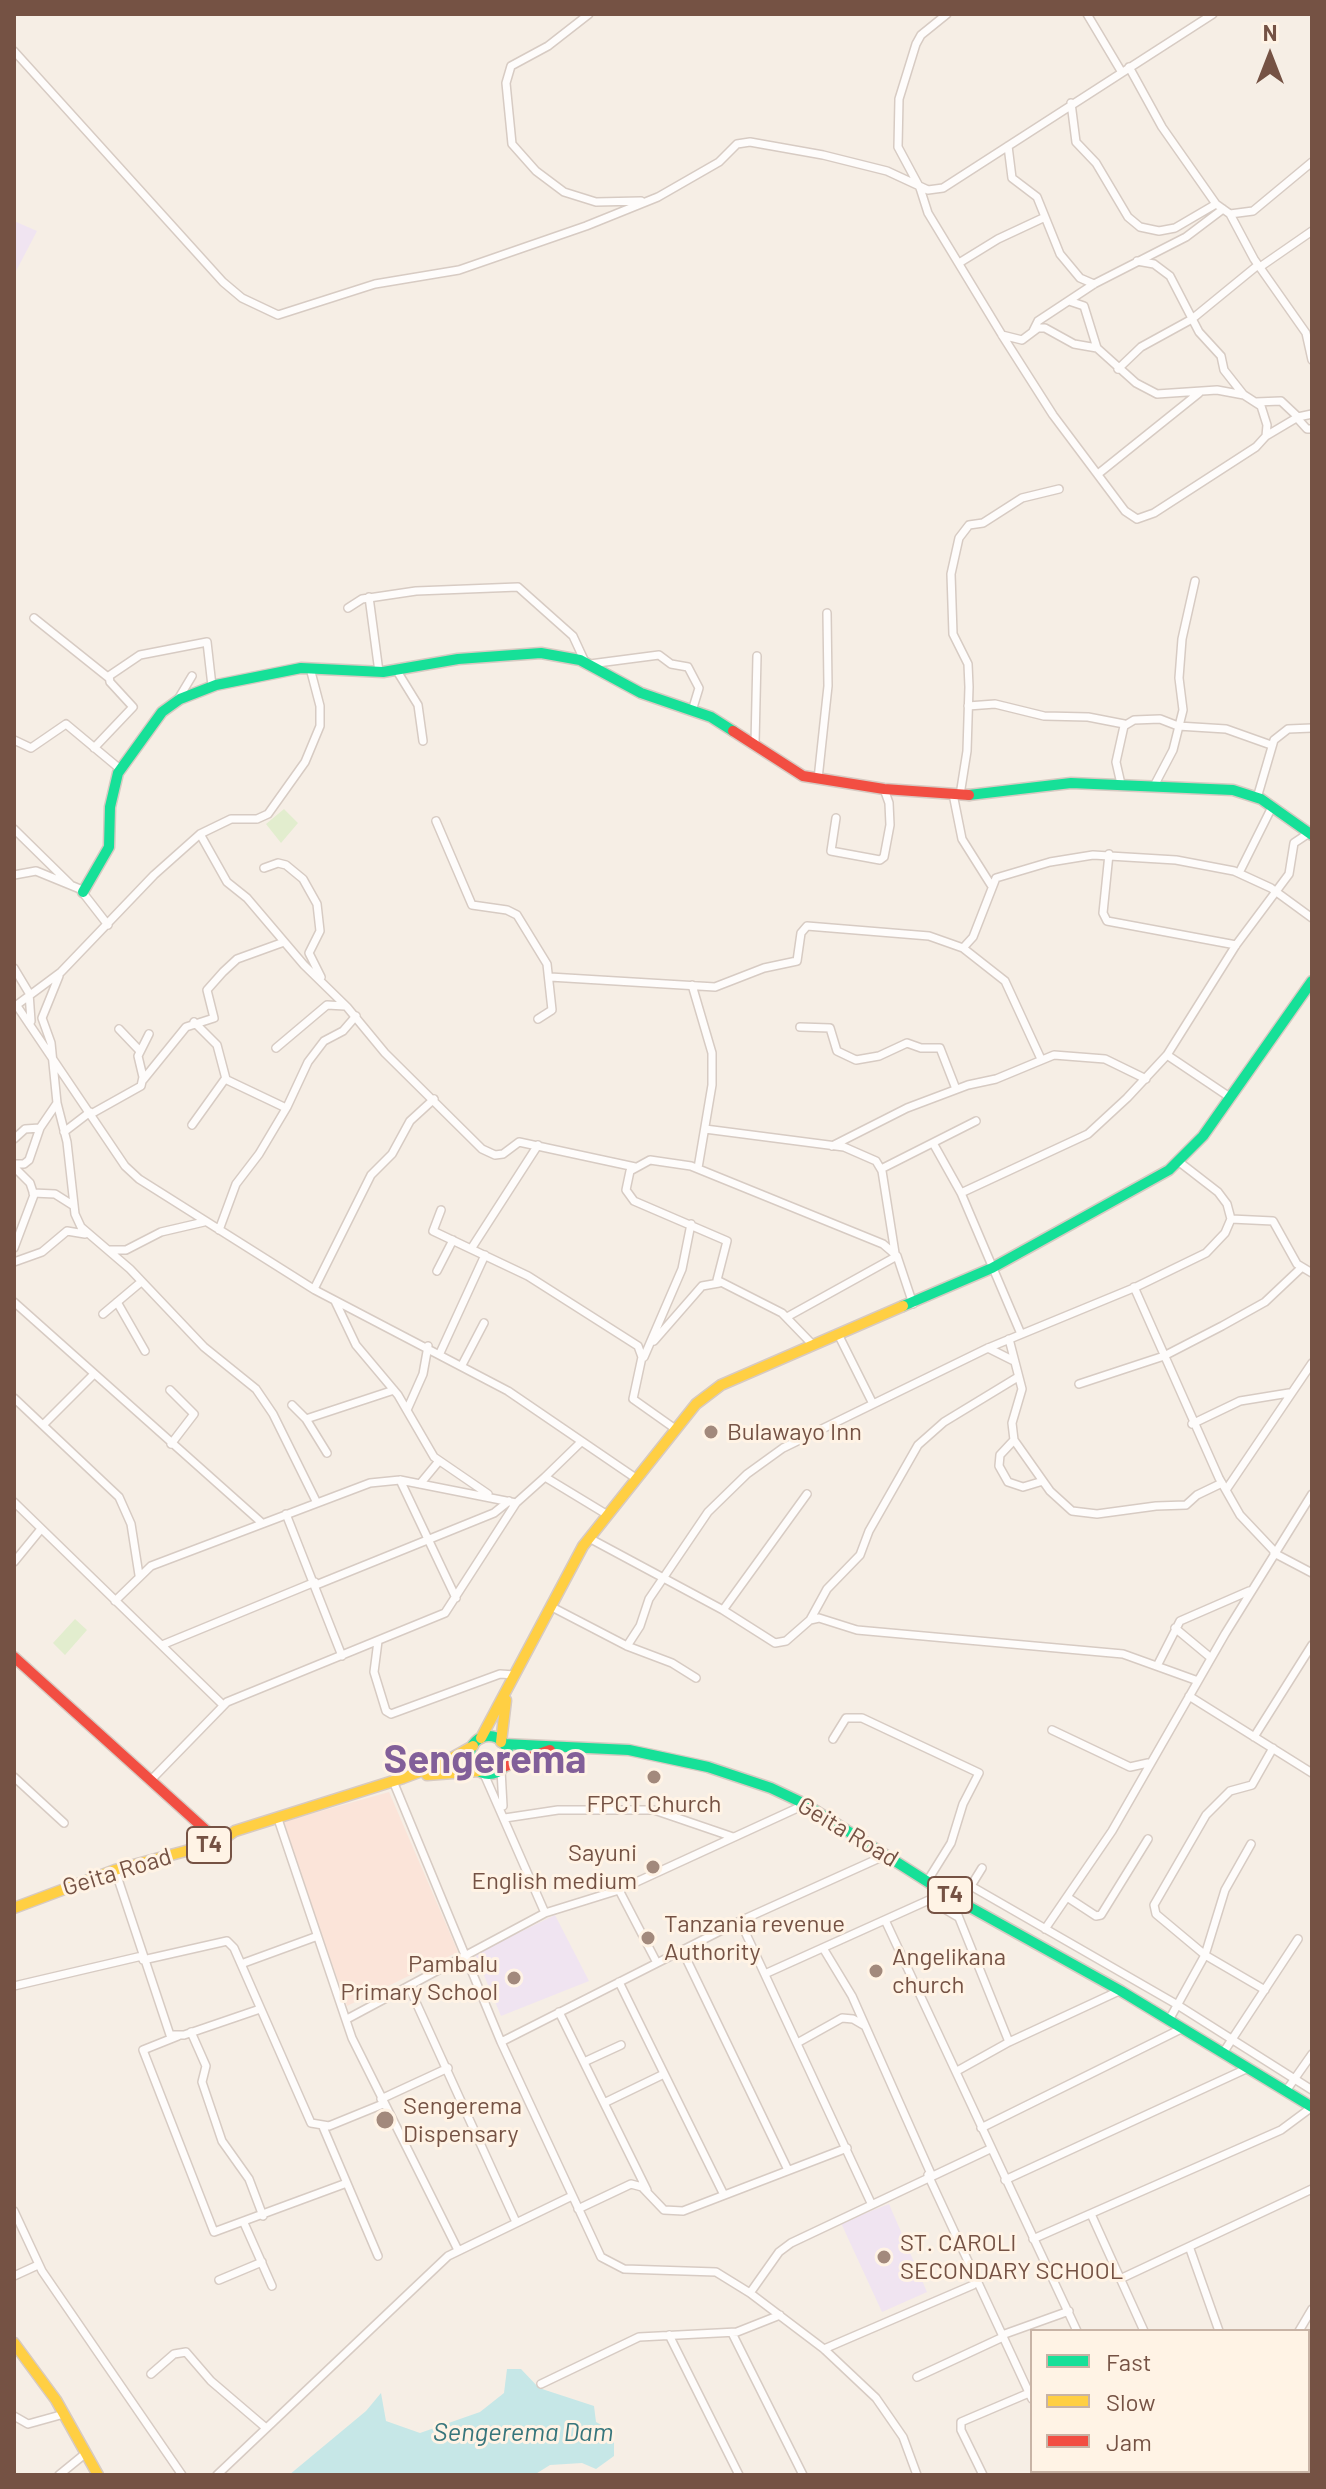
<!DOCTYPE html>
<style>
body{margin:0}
#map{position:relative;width:1326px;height:2489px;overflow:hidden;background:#f6eee5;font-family:Barlow,sans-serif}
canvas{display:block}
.frame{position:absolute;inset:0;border:16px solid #755244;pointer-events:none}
.legend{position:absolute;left:1030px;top:2329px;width:280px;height:144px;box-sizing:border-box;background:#fff3e5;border:2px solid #c8b3a5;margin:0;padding:10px 14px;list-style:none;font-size:24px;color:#755244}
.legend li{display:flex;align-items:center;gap:16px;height:40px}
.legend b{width:40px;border:2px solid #c8b3a5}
.north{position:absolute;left:1230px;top:16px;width:80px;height:80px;-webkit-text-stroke:6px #fff3e5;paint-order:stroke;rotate:0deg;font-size:22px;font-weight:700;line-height:32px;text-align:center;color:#755244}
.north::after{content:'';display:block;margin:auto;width:28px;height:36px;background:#755244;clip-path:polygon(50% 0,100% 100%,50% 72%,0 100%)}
</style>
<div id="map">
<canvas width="1326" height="2489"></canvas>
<div class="frame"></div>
<ul class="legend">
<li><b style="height:10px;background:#16e098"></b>Fast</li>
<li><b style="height:10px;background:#ffcf43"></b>Slow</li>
<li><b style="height:10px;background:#f24e42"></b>Jam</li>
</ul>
<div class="north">N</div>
</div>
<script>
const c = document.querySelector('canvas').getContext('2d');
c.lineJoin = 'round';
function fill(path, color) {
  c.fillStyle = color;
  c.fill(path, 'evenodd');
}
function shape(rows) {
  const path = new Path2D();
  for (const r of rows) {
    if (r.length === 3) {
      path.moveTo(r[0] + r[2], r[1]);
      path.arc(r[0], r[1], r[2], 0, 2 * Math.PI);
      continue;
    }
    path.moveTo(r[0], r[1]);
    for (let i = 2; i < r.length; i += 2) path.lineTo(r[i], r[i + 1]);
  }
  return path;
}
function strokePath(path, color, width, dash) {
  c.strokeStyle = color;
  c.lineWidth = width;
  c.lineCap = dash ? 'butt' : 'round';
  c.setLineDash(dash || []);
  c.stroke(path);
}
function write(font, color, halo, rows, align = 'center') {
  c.font = font + ' Barlow,sans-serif';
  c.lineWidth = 6;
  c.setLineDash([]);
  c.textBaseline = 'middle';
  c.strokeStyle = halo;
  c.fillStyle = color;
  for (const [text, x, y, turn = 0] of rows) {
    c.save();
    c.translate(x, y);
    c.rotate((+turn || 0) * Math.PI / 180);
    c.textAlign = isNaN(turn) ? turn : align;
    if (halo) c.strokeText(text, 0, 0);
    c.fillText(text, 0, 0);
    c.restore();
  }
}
const commercial = shape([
 [389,1792,458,1952,347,2006,282,1822]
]);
const education = shape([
 [14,221,37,231,14,275],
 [555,1915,589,1981,501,2016,475,1954],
 [889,2204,927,2292,882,2312,841,2223]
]);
const green = shape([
 [284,809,298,823,281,843,266,824],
 [75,1619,87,1630,65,1655,53,1643]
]);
const water = shape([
 [507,2369,521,2369,539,2388,594,2406,596,2422,614,2432,614,2456,596,2469,582,2463,550,2465,534,2475,289,2475,366,2411,381,2393,386,2421,420,2433,480,2412,504,2393]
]);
const street = shape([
 [589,14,548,46,511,66,506,83,512,144,536,171,564,192,596,202,641,201],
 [947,14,921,35,916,44,899,99,898,147,920,188,928,213,1002,335,1053,415,1125,511,1137,519,1154,513,1256,447,1266,436,1267,425,1261,406,1244,395,1217,390,1157,394,1136,383,1097,348,1074,344,1045,328,1038,328,1022,340,1002,335],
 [1087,14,1121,71],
 [14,51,223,282,242,298,278,315,375,284,459,270,586,226,658,197,719,162,737,144,750,142,823,155,887,171,928,190,943,188,1213,14],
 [1129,67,1162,127,1216,204,1230,214,1253,211,1312,162],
 [1071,103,1076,142,1096,163,1128,217,1140,227,1159,231,1175,228,1216,204],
 [1008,146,1012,178,1037,197,1060,254,1080,278,1094,284],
 [1230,214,1254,259,1306,333,1312,360],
 [1137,261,1154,264,1170,276,1199,332,1221,356,1224,370,1243,394],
 [959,263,998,239,1043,218],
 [1260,267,1312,231],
 [1069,301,1084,306,1097,348],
 [1033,331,1038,321,1094,284,1186,237,1223,209],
 [1118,369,1141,347,1192,319,1258,265],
 [1256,402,1281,401,1298,417],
 [1297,418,1307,429,1312,429],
 [1266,436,1298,417,1312,414],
 [1098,474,1199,393],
 [369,597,379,672],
 [348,608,362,599,416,591,518,587,573,636,585,662],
 [34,618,109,678],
 [590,664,659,655,671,664,688,667,699,688,692,711],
 [397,671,418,705,423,741],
 [177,701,192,676],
 [968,706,995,704,1044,716,1088,717,1124,724],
 [14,740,31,748,66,724,120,769],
 [755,744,757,656],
 [94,748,133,707,110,682,109,676,140,655,207,642,212,686],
 [818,779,828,686,827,613],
 [1121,784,1116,762,1124,726,1134,720,1160,719,1178,726,1226,729,1271,745],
 [1154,786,1173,750,1183,710,1179,678,1182,639,1195,581],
 [953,794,962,839,991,885],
 [960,795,967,751,969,687,968,664,953,634,951,574,959,538,969,525,983,523,1022,498,1059,489],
 [1257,798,1274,740,1288,729,1312,728],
 [836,818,831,851,880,860,884,857,890,825,889,803,884,789],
 [436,821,472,905,507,910,517,915,547,964,552,1010,538,1019],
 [14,829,70,884],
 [200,834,227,882,247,898,304,965,347,1007,385,1053,482,1149,495,1155,503,1154,519,1142,635,1167],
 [1109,854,1103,913,1107,921,1236,945],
 [264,868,278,863,286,865,303,879,317,904,320,931,309,953,321,977],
 [1239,873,1272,807],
 [14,875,36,871,80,889,108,925],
 [963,948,973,937,996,878,1050,862,1093,855,1176,860,1234,871,1271,888,1312,918],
 [14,968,29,993,31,1021],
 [550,977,715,987,764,968,797,961,801,933,807,926,929,936,963,948,1005,981,1041,1059],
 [692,985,712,1053,712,1085,698,1168],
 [17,1006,125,1166,139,1179,315,1290,508,1391,634,1477],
 [14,1007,61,972,154,875,200,834,231,819,257,819,268,814,305,762,320,726,320,706,310,668],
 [194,1022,217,1045,226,1079],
 [800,1027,830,1028,837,1051,856,1060,879,1056,907,1043,921,1048,940,1048,956,1089],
 [119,1029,139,1050],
 [276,1048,327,1005,345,1006],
 [1167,1055,1231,1098],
 [143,1080,186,1027,214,1018,207,990,223,972,237,959,284,942],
 [57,1103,67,1142,75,1214,81,1227,130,1269,204,1347,256,1389,273,1414,316,1501],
 [91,1114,141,1086,143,1077,138,1056,149,1034],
 [192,1125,225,1079,286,1108],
 [705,1129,844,1147,876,1161,882,1171,895,1253],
 [64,1132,90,1112],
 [14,1139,25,1129,40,1128],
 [933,1143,961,1193,1021,1334],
 [832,1146,907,1108,968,1085,996,1079,1054,1055,1105,1059,1146,1079],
 [14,1164,24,1164,29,1160,40,1128,57,1103,51,1043,42,1018,59,976],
 [14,1167,30,1183,34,1195,14,1248],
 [881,1169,976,1121],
 [33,1193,55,1194,74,1206],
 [961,1193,1088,1134,1127,1098,1167,1055,1236,945,1289,874,1294,843,1309,833],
 [441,1210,433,1231,528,1276,638,1346,642,1357,633,1399,674,1428],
 [1231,1219,1273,1221,1297,1264,1312,1273],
 [219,1230,236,1184,259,1154,287,1107,308,1062,324,1041,343,1031,356,1016],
 [471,1249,538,1145],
 [109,1250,126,1250,161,1232,204,1222],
 [14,1262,42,1252,67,1231,85,1234],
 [437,1271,453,1240],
 [1134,1287,1219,1478,1240,1515,1275,1552],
 [314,1289,371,1175,392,1154,410,1121,434,1099],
 [335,1301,356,1345,398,1395,434,1457,488,1494],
 [14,1302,262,1523],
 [117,1302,145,1351],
 [103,1314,141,1282],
 [787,1317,897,1256],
 [838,1334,873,1404],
 [1009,1339,1022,1389,1012,1423,1014,1440,1050,1491,1072,1511,1097,1514,1156,1506,1186,1505,1197,1495,1222,1483],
 [654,1341,702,1286,719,1283],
 [813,1345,782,1313,717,1280,727,1241,634,1201,626,1190,630,1171,650,1160,691,1166,883,1244,897,1256,913,1304],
 [988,1348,1012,1360],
 [440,1353,485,1255],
 [644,1357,682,1269,691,1224],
 [462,1365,484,1323],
 [1079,1384,1164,1356,1222,1326,1265,1302,1301,1268],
 [170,1390,194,1414,171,1444],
 [14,1398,119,1497,131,1524,139,1575],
 [292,1405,306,1419,394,1390],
 [407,1410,423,1374,428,1346],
 [306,1419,327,1453],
 [1192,1424,1240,1401,1289,1393],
 [43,1425,93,1375],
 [1014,1440,1000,1455,999,1466,1008,1482,1023,1487,1043,1481],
 [545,1477,581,1442],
 [400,1480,456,1598],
 [420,1484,439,1461],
 [1226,1490,1312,1363],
 [14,1502,222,1704],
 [286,1514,342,1656],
 [589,1538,723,1610,775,1643,786,1641,810,1620,819,1618,857,1630,1123,1654,1198,1681],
 [1274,1553,1312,1573],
 [14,1562,41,1529],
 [316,1585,494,1513,509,1501],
 [115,1601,151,1566,370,1483,400,1480,516,1503],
 [550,1606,627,1646,672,1663,696,1678],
 [723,1610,807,1494],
 [810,1620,827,1589,860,1555,869,1531,918,1445,944,1422,1018,1377],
 [1175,1628,1211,1658],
 [378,1641,374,1672,386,1711,391,1714,500,1674,515,1675],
 [162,1645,315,1582],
 [627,1646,640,1626,649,1599,708,1512,747,1474,783,1448,988,1348,1136,1287,1206,1253,1225,1233,1231,1219,1227,1204,1218,1192,1178,1161],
 [1157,1666,1180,1621,1249,1591],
 [1189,1696,1312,1773],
 [1052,1730,1130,1767,1148,1763],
 [1254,1737,1312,1645],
 [833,1739,846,1718,862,1718,979,1773,963,1804,951,1843,928,1880],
 [501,1770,503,1806],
 [484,1774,545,1913],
 [14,1777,64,1823],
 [151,1780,227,1702,445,1613,516,1503,545,1477,606,1514],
 [393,1781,501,2042,601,2257,624,2269,716,2272,750,2293,824,2349,876,2398,903,2437,917,2475],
 [505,1818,558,1810,654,1810,733,1837],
 [278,1819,352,2038,458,2250],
 [115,1870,170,2035,184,2035,260,2009],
 [971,1886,1176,2004,1312,2090],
 [619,1890,657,1963],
 [1067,1897,1096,1916,1101,1915,1148,1839],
 [951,1898,1009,2042],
 [961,1902,982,1868],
 [885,1920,1077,2331],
 [740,1921,871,2203],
 [1045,1929,1112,1831,1225,1634,1312,1494],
 [823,1948,852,1996,931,2174],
 [682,1950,788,2170],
 [143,1960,227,1941,234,1948,311,2123,329,2126,383,2104],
 [241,1964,315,1937],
 [767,1973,929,1900,958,1917],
 [619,1982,724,2195],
 [14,1986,142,1956],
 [409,1987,516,2222],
 [1265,1990,1205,1955,1156,1914,1154,1905,1206,1815,1230,1791,1252,1785,1273,1748],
 [559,2012,647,2190],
 [347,2019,545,1913,619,1890,804,1805],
 [1169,2020,1205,1955,1225,1890,1251,1844],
 [191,2032,206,2066,202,2082,222,2141,249,2179,263,2216],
 [178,2036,143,2050,214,2232,344,2184],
 [501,2042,740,1921,884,1856],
 [799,2042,842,2018,853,2019,865,2026],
 [1223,2053,1298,1939],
 [584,2062,621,2045],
 [957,2071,1009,2042,1119,1991],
 [1286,2091,1312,2054],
 [381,2099,448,2068],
 [604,2103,664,2074],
 [323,2127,378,2256],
 [981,2128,1183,2028],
 [928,2175,1032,2399],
 [1005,2180,1246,2069],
 [578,2209,631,2184,642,2187,664,2210,683,2211,847,2148],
 [14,2211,42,2271,182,2475],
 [1091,2214,1144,2331],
 [244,2223,272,2286],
 [1033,2239,1281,2130,1312,2107],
 [1190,2249,1219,2331],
 [14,2276,38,2265],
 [1120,2279,1312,2189],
 [219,2280,262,2262],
 [750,2293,779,2252,791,2243,990,2149],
 [1299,2331,1312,2309],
 [732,2333,803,2475],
 [669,2335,739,2475],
 [1002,2335,1069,2311],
 [824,2349,973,2285],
 [151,2374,174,2354,186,2352,211,2381,266,2428],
 [917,2377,1003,2337],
 [541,2384,639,2337,737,2332,780,2315],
 [14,2416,28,2424,64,2414],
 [1308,2438,1312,2441],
 [1222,2471,1228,2475],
 [59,2475,86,2453],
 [217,2475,448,2256,572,2196],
 [983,2475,961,2430,961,2422,1029,2393],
 [1049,2475,1057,2471]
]);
const fast = shape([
 [969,795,1071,783,1233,790,1261,799,1312,835],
 [83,892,109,847,110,807,118,773,162,712,180,699,216,685,301,668,383,672,458,659,541,653,580,660,641,693,711,717,733,731],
 [903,1306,992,1268,1169,1170,1203,1136,1312,981],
 [489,1755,19],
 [504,1744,629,1750,708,1767,771,1788,805,1804,950,1896,1121,1991,1312,2107]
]);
const slow = shape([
 [481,1738,583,1546,696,1404,721,1385,903,1306],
 [501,1742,506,1700],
 [427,1775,479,1771],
 [14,1908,115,1870,219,1842,235,1831,403,1778,441,1764,473,1746],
 [14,2343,56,2400,98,2475]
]);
const jam = shape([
 [733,731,803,776,884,789,969,795],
 [14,1657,219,1842],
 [503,1767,550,1750]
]);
const markers = [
 [711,1432,8,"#a2897c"],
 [654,1777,8,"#a2897c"],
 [653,1867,8,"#a2897c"],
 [648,1938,8,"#a2897c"],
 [876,1971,8,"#a2897c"],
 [514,1978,8,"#a2897c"],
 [385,2120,10,"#a2897c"],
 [884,2257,8,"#a2897c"]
];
const shields = [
 [209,1845,44],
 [950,1895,44]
];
const shieldNames = [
 ["T4",209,1845],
 ["T4",950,1895]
];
const poiNames = [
 ["Bulawayo Inn",727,1432],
 ["FPCT Church",654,1804,"center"],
 ["Sayuni",637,1853,"right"],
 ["English medium",637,1881,"right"],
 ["Tanzania revenue",664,1924],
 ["Authority",664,1952],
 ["Angelikana",892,1957],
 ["church",892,1985],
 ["Pambalu",498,1964,"right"],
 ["Primary School",498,1992,"right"],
 ["Sengerema",403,2106],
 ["Dispensary",403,2134],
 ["ST. CAROLI",900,2243],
 ["SECONDARY SCHOOL",900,2271]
];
const streetNames = [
 ["Geita Road",848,1832,31],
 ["Geita Road",117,1872,-17]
];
const waterNames = [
 ["Sengerema Dam",523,2432]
];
const townNames = [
 ["Sengerema",485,1760]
];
fill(commercial, '#fbe4d9');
fill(education, '#f0e4f1');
fill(green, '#e2edce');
fill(water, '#c6e7e7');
strokePath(street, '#d7cbc3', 10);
strokePath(fast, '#d7cac2', 13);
strokePath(slow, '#d7cac2', 13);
strokePath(jam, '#d7cac2', 13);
strokePath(street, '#fefcfb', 7);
strokePath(fast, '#16e098', 10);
strokePath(slow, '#ffcf43', 10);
strokePath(jam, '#f24e42', 10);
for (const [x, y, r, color] of markers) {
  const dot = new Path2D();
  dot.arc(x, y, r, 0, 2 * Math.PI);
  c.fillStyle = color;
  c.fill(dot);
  strokePath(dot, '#fff3e5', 3);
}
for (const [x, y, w] of shields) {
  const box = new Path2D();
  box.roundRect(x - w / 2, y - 18, w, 36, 6);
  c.fillStyle = '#fff3e5';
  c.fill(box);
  strokePath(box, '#755244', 2);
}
write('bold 22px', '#755244', null, shieldNames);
write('24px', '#755244', '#fff3e5', poiNames, 'left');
write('24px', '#755244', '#fff3e5', streetNames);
write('italic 26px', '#37767c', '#fff3e5', waterNames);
write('bold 40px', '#825f99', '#fff3e5', townNames);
</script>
